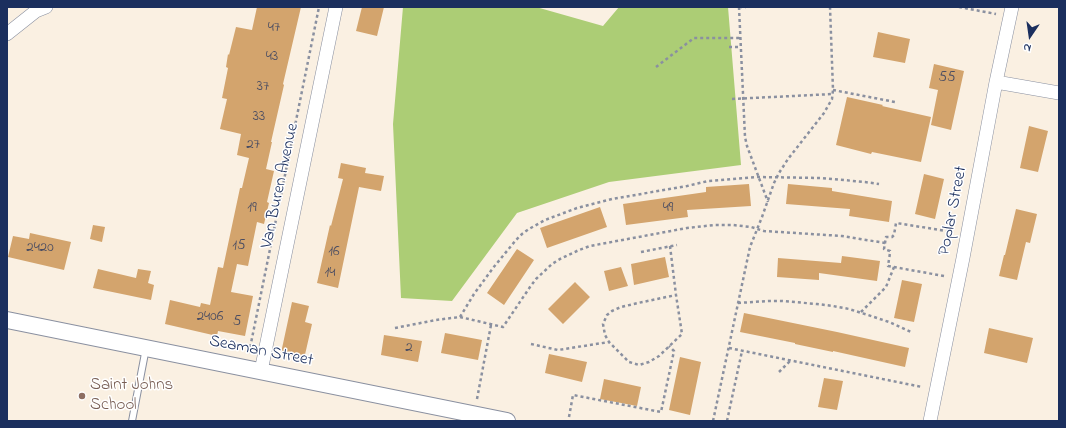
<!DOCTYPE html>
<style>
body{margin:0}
#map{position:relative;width:1066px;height:428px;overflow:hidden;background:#faf0e2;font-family:"Indie Flower",sans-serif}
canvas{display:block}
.frame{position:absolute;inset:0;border:8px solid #1b2f5e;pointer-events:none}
.north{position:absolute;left:1010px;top:16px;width:40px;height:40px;-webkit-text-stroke:3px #fff;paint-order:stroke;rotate:193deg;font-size:11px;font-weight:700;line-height:16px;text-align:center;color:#1b2f5e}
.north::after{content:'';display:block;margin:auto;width:14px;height:18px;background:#1b2f5e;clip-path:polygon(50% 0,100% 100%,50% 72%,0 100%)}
</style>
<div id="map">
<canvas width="1066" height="428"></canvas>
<div class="frame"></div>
<div class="north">N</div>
</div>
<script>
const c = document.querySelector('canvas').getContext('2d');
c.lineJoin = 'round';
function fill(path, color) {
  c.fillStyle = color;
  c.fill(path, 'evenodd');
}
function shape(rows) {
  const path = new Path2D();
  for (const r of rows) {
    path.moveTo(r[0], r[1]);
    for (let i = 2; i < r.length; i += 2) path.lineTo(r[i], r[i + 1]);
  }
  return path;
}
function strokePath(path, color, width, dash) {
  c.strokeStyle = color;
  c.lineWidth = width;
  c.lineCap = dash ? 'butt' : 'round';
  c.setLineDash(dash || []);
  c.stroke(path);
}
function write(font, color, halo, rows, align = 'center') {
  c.font = font + ' "Indie Flower",sans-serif';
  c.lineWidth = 3;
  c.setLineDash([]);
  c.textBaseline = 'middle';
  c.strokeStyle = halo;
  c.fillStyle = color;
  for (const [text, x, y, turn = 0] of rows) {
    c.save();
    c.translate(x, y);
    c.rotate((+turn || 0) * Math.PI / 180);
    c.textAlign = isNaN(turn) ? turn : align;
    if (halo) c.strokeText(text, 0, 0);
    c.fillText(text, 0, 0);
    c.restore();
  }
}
const green = shape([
 [403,7,536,7,603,26,619,7,728,7,741,165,609,182,517,213,452,301,401,298,393,124]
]);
const building = shape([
 [257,7,301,7,283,84,284,85,271,142,272,142,266,169,274,171,267,202,269,203,264,224,257,222,248,266,237,264,231,292,253,296,245,336,218,331,217,336,165,324,170,300,200,307,201,303,210,305,218,267,223,268,240,188,242,188,249,158,237,155,241,134,220,129,227,99,222,98,228,68,226,67,228,54,229,55,236,27,252,30],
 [362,7,384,7,377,36,356,31],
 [878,32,910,39,905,63,873,57],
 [934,64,964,71,951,130,931,125,938,90,929,88],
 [847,97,883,105,882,106,931,117,921,162,872,152,871,154,836,145],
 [1029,126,1048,131,1038,172,1020,168],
 [341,163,366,168,365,173,384,176,381,191,359,187,338,288,317,283,330,225,331,226,343,179,338,178],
 [924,174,944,179,935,219,915,214],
 [749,184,751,206,687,210,688,217,626,225,623,204,706,192,706,187],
 [788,184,832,188,832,191,892,201,889,222,849,216,850,209,786,204],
 [600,207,607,227,547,248,540,228],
 [1016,209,1037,214,1030,243,1026,242,1017,280,999,276,1004,255,1005,255],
 [93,225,105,227,102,242,90,239],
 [30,233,71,242,64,270,8,257,13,236,29,239],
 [517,249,534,260,504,305,487,293],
 [842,256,880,261,877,281,819,273,819,280,777,277,778,258,841,263],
 [665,257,669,277,634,285,631,264],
 [621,267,628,286,609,291,604,271],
 [98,269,136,278,138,269,151,271,148,283,154,285,151,300,93,288],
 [902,280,922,284,914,322,894,318],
 [575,282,590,297,563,324,548,309],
 [292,302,309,306,305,322,312,324,304,359,281,353],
 [744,313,837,332,909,348,905,367,833,351,833,352,795,344,795,343,740,332],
 [989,328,1033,338,1027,363,984,353],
 [445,333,482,340,478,360,441,353],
 [384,335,422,341,418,362,381,355],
 [549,354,587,362,582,382,545,373],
 [680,357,701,362,690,415,669,410],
 [824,378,843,381,837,410,818,407],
 [604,379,641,387,637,406,600,399]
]);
const path = shape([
 [739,7,745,137,747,146,768,202],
 [739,7,746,7],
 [959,7,996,14],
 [729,47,741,47],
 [656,67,694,38,740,38],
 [833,90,895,102],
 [732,99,833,94],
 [670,246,676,295,682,334,659,356,649,362,639,365,629,362,609,342,605,335,603,324,607,315,612,311,621,307,638,303,676,295],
 [641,252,677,245],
 [944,276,888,266,890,253,890,251,884,249,886,237,892,237,894,235,896,223,953,232],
 [738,303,768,301,782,301,817,304,833,306,849,309,868,315,889,322,911,332],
 [861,312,886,287,894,267],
 [460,317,474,294,493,268,516,240,522,234,529,229,545,220,577,208,612,199,687,186,708,181,758,177,821,178,865,182,879,184],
 [395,328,436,320,460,317,503,327,530,287,536,279,552,264,560,259,579,250,590,246,687,228,714,225,733,225,751,227,764,231,842,236,885,243],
 [531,344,558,350,609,342],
 [729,348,922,387],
 [249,353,319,7],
 [779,372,790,361],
 [477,399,491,325],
 [569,417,573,395,661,412,674,351,669,346],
 [713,421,750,247,762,217,774,183,779,173,788,159,824,113,832,99,833,90,830,7],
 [727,421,742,351]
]);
const service = shape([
 [132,421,146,348]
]);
const minor = shape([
 [7,34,36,11,46,7],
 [996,82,1059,93],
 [261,371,336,7],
 [930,421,963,258,996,82,1012,7]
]);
const tertiary = shape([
 [7,320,507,421]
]);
const markers = [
 [82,396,4,"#8d6e63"]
];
const numberNames = [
 ["47",274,29],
 ["43",272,58],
 ["55",947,79],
 ["37",263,88],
 ["33",259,118],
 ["27",253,146],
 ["19",252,209],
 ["49",668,209],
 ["15",239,247],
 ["2420",40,249],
 ["16",334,253],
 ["14",330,274],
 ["2406",210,318],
 ["5",237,323],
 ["2",409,349]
];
const streetNames = [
 ["Van Buren Avenue",281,186,-78],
 ["Poplar Street",954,211,-79],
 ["Seaman Street",261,352,11]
];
const educationNames = [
 ["Saint Johns",90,386],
 ["School",90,406]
];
fill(green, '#accd75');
fill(building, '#d3a46d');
strokePath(service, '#8a90a0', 8);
strokePath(minor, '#8a90a0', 14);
strokePath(tertiary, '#8a90a0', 18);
strokePath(path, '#8a90a0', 2.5, [3, 3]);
strokePath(service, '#fff', 6);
strokePath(minor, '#fff', 13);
strokePath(tertiary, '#fff', 16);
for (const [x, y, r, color] of markers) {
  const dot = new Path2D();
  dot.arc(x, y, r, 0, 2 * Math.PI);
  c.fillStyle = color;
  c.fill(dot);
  strokePath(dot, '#fff', 1.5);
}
write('15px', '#494c62', null, numberNames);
write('17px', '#1b2f5e', '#fff', streetNames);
write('17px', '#785e54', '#fff', educationNames, 'left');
</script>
